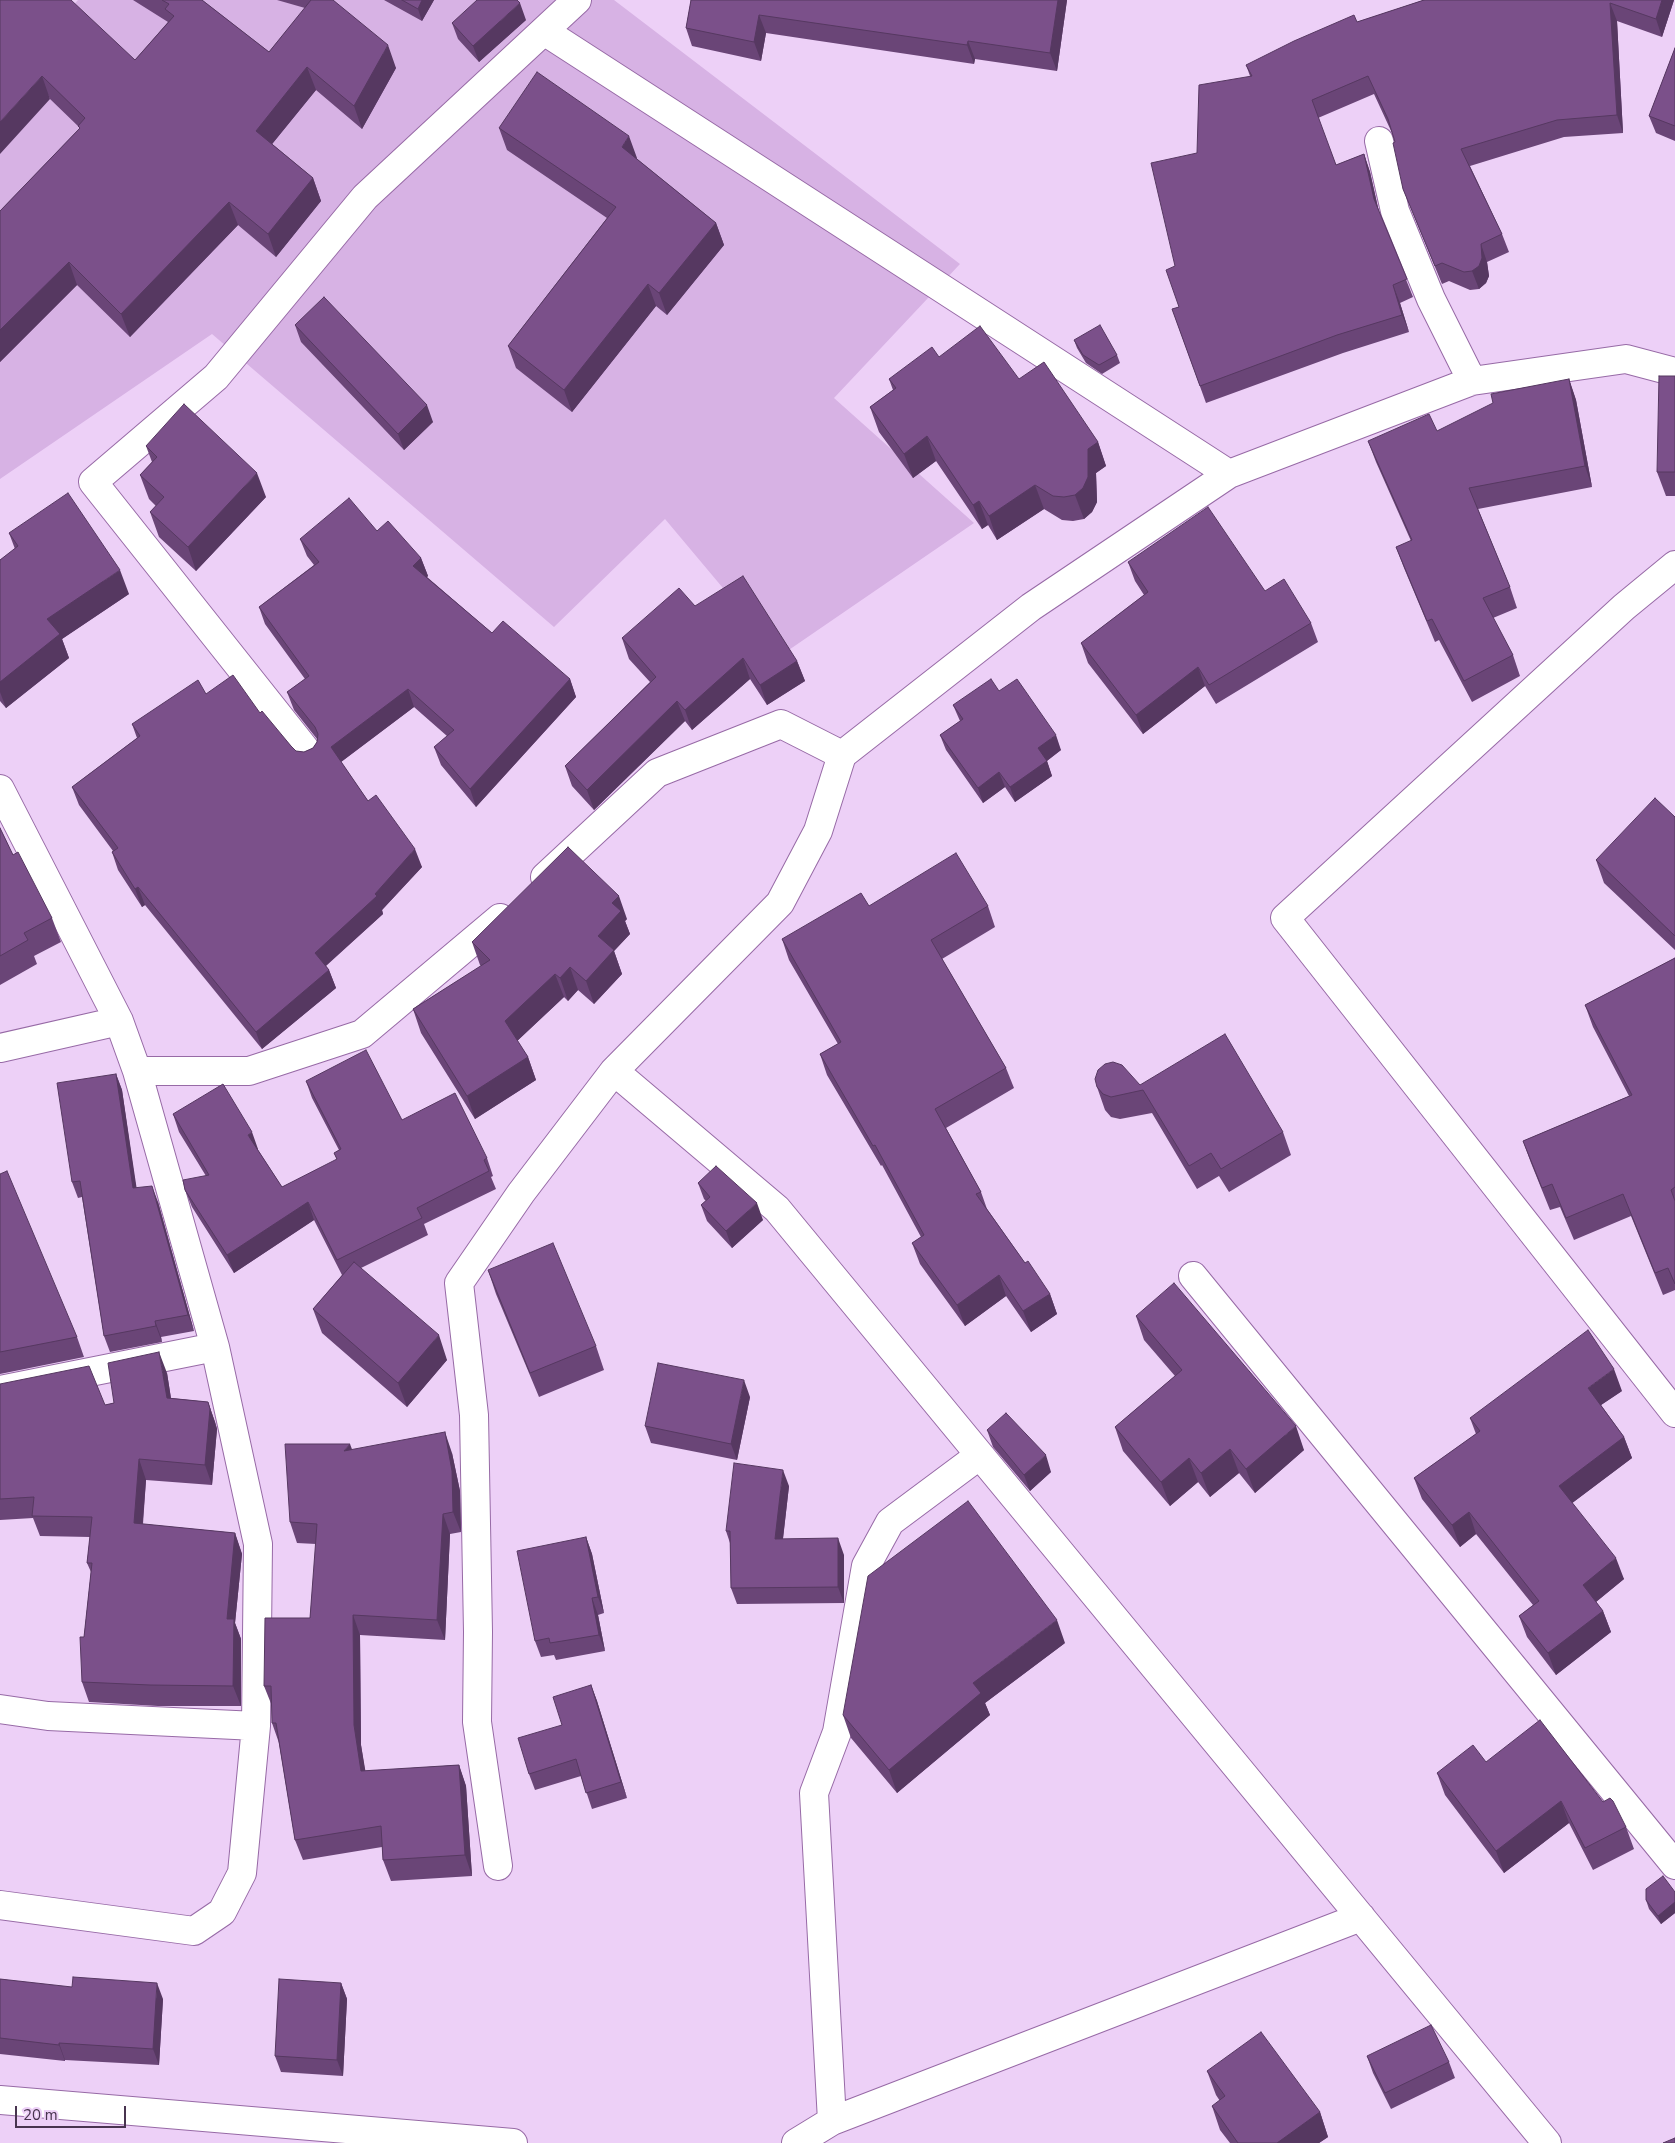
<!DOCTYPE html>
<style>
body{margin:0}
#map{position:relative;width:1675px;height:2143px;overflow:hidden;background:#edd0f7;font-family:"Nunito Sans",sans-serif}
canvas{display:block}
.scale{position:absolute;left:15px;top:2106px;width:111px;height:22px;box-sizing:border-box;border:2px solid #48344f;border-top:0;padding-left:6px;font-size:15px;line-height:18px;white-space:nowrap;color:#48344f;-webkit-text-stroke:4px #edd0f7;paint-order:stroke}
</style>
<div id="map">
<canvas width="1675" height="2143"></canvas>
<div class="scale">20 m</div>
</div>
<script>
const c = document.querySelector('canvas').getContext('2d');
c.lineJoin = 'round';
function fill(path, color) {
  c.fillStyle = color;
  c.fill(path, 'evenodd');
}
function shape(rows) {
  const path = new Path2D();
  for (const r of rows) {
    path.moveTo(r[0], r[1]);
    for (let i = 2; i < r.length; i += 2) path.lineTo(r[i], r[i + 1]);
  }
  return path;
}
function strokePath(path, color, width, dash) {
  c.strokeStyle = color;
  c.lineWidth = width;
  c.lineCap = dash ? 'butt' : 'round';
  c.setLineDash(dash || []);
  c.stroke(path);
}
const green = shape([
 [78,0,614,0,960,264,834,398,974,523,780,656,665,519,554,627,212,334,0,479,0,87]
]);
const minor = shape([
 [544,31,1229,474],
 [1379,141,1395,211,1431,299,1472,381],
 [1675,565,1624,607,1285,918,1675,1413],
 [309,754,93,482,216,377,365,197,577,0],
 [0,789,119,1021,137,1071,215,1347,258,1544,256,1726,242,1873,222,1912,194,1931,0,1905],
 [545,877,657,773,781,724,842,755],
 [0,1048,119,1021],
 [137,1071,249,1071,362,1034,500,918],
 [614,1071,777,1209,1547,2143],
 [1193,1276,1675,1865],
 [0,1390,215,1347],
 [0,1709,48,1716,256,1726],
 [498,1866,477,1722,478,1632,474,1415,459,1283,521,1193,614,1071,780,903,818,831,842,755,1031,607,1229,474,1472,381,1626,359,1675,372],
 [0,2100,513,2143],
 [832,2121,814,1793,837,1732,866,1566,890,1522,980,1455],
 [796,2143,832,2121,1361,1917]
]);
const wall = shape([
 [0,0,135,60,168,22,133,0,202,0,269,52,305,8,277,0,333,0,396,68,362,129,316,90,272,144,313,178,321,201,276,257,238,225,130,337,77,285,0,362,0,211,79,129,79,127,50,99],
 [384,0,434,0,422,21],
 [691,0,1067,0,1057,71,975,59,974,64,766,33,761,61,692,46,686,28],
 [1424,0,1674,0,1662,37,1617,21,1623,133,1564,137,1470,166,1502,234,1509,252,1487,262,1489,276,1486,283,1479,289,1470,290,1449,281,1442,284,1403,189,1395,142,1392,133,1374,94,1318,118,1336,165,1364,154,1370,172,1379,212,1413,297,1400,303,1409,332,1343,353,1206,403,1172,309,1179,307,1175,266,1197,153,1250,76,1246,65,1357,22],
 [526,20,479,62,458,39,452,23],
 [1675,48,1675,141,1656,133,1649,116],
 [499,128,637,158,637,159,716,223,724,245,667,315,656,306,572,412,516,368,508,346,607,218,507,150],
 [295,325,433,422,404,450,301,342],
 [1074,340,1117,355,1120,363,1102,374,1086,363,1077,348],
 [939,357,1019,379,1098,442,1106,466,1096,473,1097,502,1092,512,1084,519,1073,521,1062,520,1044,509,997,540,988,525,982,529,936,461,913,478,879,432,870,407,893,390,889,379],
 [1675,376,1675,496,1666,496,1657,472],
 [1569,379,1576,400,1592,487,1478,509,1510,587,1517,608,1493,618,1513,655,1520,676,1472,702,1439,640,1435,642,1404,568,1396,547,1411,541,1376,462,1368,441,1437,431],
 [146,446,266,497,196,571,159,537,150,512,156,506,149,499,140,475,152,462],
 [377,531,421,558,428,576,427,577,492,633,570,679,576,697,476,807,441,765,434,747,447,736,414,707,341,762,368,801,422,867,382,910,383,914,326,966,329,970,336,988,262,1049,145,905,142,907,118,870,112,852,113,851,79,805,72,787,137,738,132,724,206,694,260,713,291,746,296,751,304,752,313,748,317,742,317,739,294,710,287,692,305,679,265,624,259,607,314,565,307,556,300,539],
 [9,533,129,594,62,639,69,658,6,708,0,701,0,560,15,549],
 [1128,562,1265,591,1311,623,1318,642,1216,704,1205,686,1143,734,1088,663,1081,643,1144,595,1135,581],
 [695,606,797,661,805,681,767,705,750,679,692,730,685,721,594,810,572,786,565,766,650,682,629,659,622,638],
 [999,691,1061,750,1047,761,1052,776,1015,802,1005,787,983,803,946,750,940,735,960,721,953,705],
 [1675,817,1675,950,1604,883,1596,860],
 [0,828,13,855,52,918,61,942,34,956,37,964,0,985],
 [869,906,988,906,995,927,942,959,1006,1068,1014,1088,946,1128,981,1192,987,1209,1025,1263,1050,1294,1057,1314,1031,1332,1006,1296,965,1326,920,1264,912,1243,921,1237,882,1165,881,1166,827,1075,820,1054,838,1044,789,960,782,939],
 [627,919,625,921,630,934,614,951,622,974,594,1004,578,990,568,1001,564,997,517,1041,528,1057,536,1080,475,1119,421,1033,413,1009,481,966,480,965,472,942],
 [1675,958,1675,1290,1663,1295,1631,1216,1574,1240,1560,1207,1550,1210,1531,1163,1523,1141,1629,1096,1593,1027,1585,1005],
 [116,1074,122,1090,136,1188,158,1202,194,1331,161,1337,162,1342,110,1352,104,1336,82,1197,78,1198,72,1182],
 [306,1081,402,1120,487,1158,493,1176,491,1177,496,1189,424,1224,428,1235,361,1268,447,1360,407,1407,322,1333,313,1309,342,1275,314,1220,234,1273,192,1207,185,1190,206,1176,179,1132,173,1114,258,1149,258,1150,282,1187,337,1160,334,1153,339,1150,312,1098],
 [1140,1085,1283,1132,1291,1155,1229,1192,1219,1176,1197,1189,1152,1113,1120,1119,1111,1117,1105,1110,1097,1087],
 [0,1174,77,1337,84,1357,0,1374],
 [698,1183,763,1220,732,1248,707,1221,701,1205,706,1201,704,1199],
 [488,1270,596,1346,604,1370,539,1397,496,1294],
 [1136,1316,1304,1450,1255,1493,1239,1473,1210,1497,1198,1482,1170,1506,1123,1451,1115,1427,1175,1376,1144,1340],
 [167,1373,171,1398,208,1402,215,1422,217,1429,212,1485,146,1480,143,1524,235,1533,242,1554,235,1623,241,1639,241,1706,158,1706,89,1702,82,1682,84,1637,91,1572,87,1563,90,1537,40,1536,33,1518,0,1520,0,1384,105,1405,114,1403],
 [1622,1391,1601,1405,1624,1437,1632,1458,1572,1503,1624,1579,1596,1602,1603,1611,1611,1632,1556,1675,1527,1637,1519,1616,1533,1605,1476,1534,1460,1547,1422,1499,1414,1478,1476,1434,1470,1418],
 [750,1397,737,1460,651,1443,645,1426],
 [987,1430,1051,1472,1030,1491,993,1447],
 [352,1450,452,1453,460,1491,461,1532,450,1534,445,1640,360,1635,361,1745,365,1771,459,1765,466,1786,472,1876,391,1881,383,1860,382,1847,303,1860,295,1840,279,1743,272,1723,272,1706,264,1686,310,1618,316,1544,297,1543,290,1522],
 [789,1486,783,1539,844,1555,844,1603,737,1604,731,1588,730,1543,726,1531],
 [586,1537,592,1554,604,1613,598,1615,605,1651,556,1660,554,1655,541,1657,535,1641],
 [1065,1643,985,1703,990,1715,897,1793,851,1738,843,1715],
 [591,1685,597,1701,627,1798,592,1809,581,1776,535,1790,529,1774,562,1725],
 [1486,1762,1603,1802,1626,1827,1634,1849,1593,1870,1569,1823,1504,1873,1445,1795,1437,1773],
 [1675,1892,1675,1913,1661,1924,1649,1909,1646,1900],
 [0,1979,163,1999,159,2065,65,2060,65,2061,0,2054],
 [341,1983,347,1999,343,2076,281,2072,275,2056],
 [1367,2056,1449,2062,1455,2078,1391,2109,1373,2073],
 [1207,2071,1320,2112,1328,2137,1319,2143,1230,2143,1220,2130,1212,2106,1220,2101,1216,2095]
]);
const shadedWall = shape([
 [422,0,434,0,422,21,418,9],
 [1058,0,1067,0,1057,71,1050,53],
 [1662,0,1674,0,1662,37,1656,19],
 [520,3,526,20,479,62,473,46],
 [1610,3,1617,21,1623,133,1617,115],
 [759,15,766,33,761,61,754,42],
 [968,41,975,59,974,64,967,45],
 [388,45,396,68,362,129,354,106],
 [307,67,316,90,264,154,256,131],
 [42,76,50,99,0,154,0,122],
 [629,136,637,158,630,169,622,147],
 [1364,154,1370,172,1380,217,1374,199],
 [313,178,321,201,276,257,268,234],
 [229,202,238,225,130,337,121,314],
 [716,223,724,245,667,315,659,293],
 [1481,244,1487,262,1489,276,1486,283,1479,289,1472,271],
 [69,262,77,285,0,362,0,330],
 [648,284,656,306,572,412,564,390],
 [1393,285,1400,303,1409,332,1402,315],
 [1569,379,1576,400,1592,487,1585,466],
 [427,405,433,422,404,450,398,434],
 [927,436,936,461,913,478,904,454],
 [1098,442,1106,466,1096,473,1097,502,1092,512,1084,519,1075,495,1088,449],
 [257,473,266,497,196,571,188,547],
 [1035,485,1044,509,997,540,989,516],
 [979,501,988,525,982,529,973,505],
 [421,558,428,576,420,583,413,566],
 [120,570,129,594,62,639,69,658,6,708,0,692,0,682,47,619],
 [743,658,750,679,692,730,685,710],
 [797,661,805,681,767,705,760,685],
 [1198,667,1205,686,1143,734,1136,715],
 [570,679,576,697,476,807,470,789],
 [408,689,414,707,337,765,331,747],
 [677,701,685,721,594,810,587,790],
 [1056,735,1061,750,1044,763,1038,748],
 [1047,761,1052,776,1015,802,1010,787],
 [999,772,1005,787,983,803,978,788],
 [415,849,422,867,382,910,383,914,321,970,315,953,375,894],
 [138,887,145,905,142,907,135,889],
 [619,896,627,919,625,921,630,934,614,951,622,974,594,1004,586,981,598,936,612,903],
 [570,967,578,990,568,1001,560,978],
 [329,970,336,988,262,1049,256,1032],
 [555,974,564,997,514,1044,505,1021],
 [528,1057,536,1080,475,1119,467,1096],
 [116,1074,122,1090,139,1204,133,1188],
 [252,1132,258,1149,254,1152,248,1135],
 [152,1186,158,1202,194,1331,188,1315],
 [308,1202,314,1220,234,1273,227,1255],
 [757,1203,763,1220,732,1248,726,1231],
 [999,1275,1006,1296,965,1326,957,1305],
 [1050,1294,1057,1314,1031,1332,1023,1311],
 [155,1321,161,1337,162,1342,156,1326],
 [439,1335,447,1360,407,1407,398,1383],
 [159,1352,167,1373,174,1418,167,1398],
 [1614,1369,1622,1391,1595,1409,1588,1388],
 [744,1380,750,1397,737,1460,731,1444],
 [208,1402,215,1422,217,1429,212,1485,205,1465],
 [1296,1426,1304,1450,1255,1493,1246,1469],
 [445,1432,452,1453,460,1491,461,1532,453,1512],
 [1624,1437,1632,1458,1567,1507,1559,1486],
 [350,1444,358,1465,344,1451],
 [1230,1449,1239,1473,1210,1497,1201,1473],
 [1046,1455,1051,1472,1030,1491,1024,1475],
 [1189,1458,1198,1482,1170,1506,1161,1482],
 [139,1459,146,1480,141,1544,134,1523],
 [783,1470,789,1486,781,1555,775,1539],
 [1469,1512,1476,1534,1460,1547,1452,1525],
 [443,1514,450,1534,445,1640,437,1620],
 [235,1533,242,1554,235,1623,241,1639,241,1706,233,1686,227,1619],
 [586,1537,592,1554,604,1613,598,1597],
 [838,1538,844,1555,844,1603,838,1587],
 [1616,1558,1624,1579,1591,1606,1583,1585],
 [592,1598,598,1615,605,1651,599,1635],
 [1603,1611,1611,1632,1556,1675,1548,1653],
 [353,1615,360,1635,361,1745,369,1792,361,1771,354,1725],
 [1057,1620,1065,1643,985,1703,990,1715,897,1793,889,1770,973,1683],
 [591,1685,597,1701,627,1798,621,1782],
 [459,1765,466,1786,472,1876,465,1855],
 [1561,1801,1569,1823,1504,1873,1496,1851],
 [1675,1902,1675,1913,1661,1924,1658,1916],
 [157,1983,163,1999,159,2065,153,2049],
 [341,1983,347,1999,343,2076,337,2060],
 [59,2043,65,2060,65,2061,59,2045],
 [1320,2112,1328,2137,1319,2143,1277,2143]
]);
const building = shape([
 [0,0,71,0,135,60,174,16,165,9,169,4,162,0,202,0,269,52,311,0,333,0,388,45,354,106,307,67,256,131,313,178,268,234,229,202,121,314,69,262,0,330,0,211,80,128,78,126,85,118,42,76,0,122,0,0],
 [402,0,422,0,418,9,402,0],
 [477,0,517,0,520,3,473,46,452,23,477,0],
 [691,0,1058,0,1050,53,968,41,967,45,759,15,754,42,686,28,691,0],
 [1424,0,1662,0,1656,19,1610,3,1617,115,1557,120,1461,149,1502,234,1481,244,1482,258,1479,266,1472,271,1464,272,1442,263,1435,266,1403,189,1393,143,1395,142,1388,119,1368,76,1312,100,1336,165,1364,154,1374,199,1407,279,1393,285,1402,315,1337,335,1200,386,1172,309,1179,307,1166,270,1175,266,1151,163,1197,153,1199,85,1252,76,1246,65,1294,41,1354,15,1357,22,1424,0],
 [1675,48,1675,126,1649,116,1675,48],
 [537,72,629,136,622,147,716,223,659,293,648,284,564,390,508,346,616,207,499,128,537,72],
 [324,297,427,405,398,434,295,325,324,297],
 [1100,325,1117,355,1099,365,1083,355,1074,340,1100,325],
 [980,326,1019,379,1044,362,1098,442,1088,449,1088,477,1083,488,1075,495,1064,497,1053,496,1035,485,989,516,979,501,973,505,927,436,904,454,870,407,896,388,889,379,932,347,939,357,980,326],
 [1659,376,1675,376,1675,472,1657,472,1659,376],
 [1569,379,1585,466,1469,488,1510,587,1483,598,1513,655,1464,681,1432,619,1427,621,1396,547,1412,540,1368,441,1429,414,1437,431,1493,403,1491,394,1569,379],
 [184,404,257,473,188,547,150,512,164,497,140,475,157,457,146,446,184,404],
 [68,493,120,570,47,619,60,634,0,682,0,560,18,546,9,533,68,493],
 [349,498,377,531,388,521,421,558,413,566,492,633,503,621,570,679,470,789,434,747,454,730,408,689,331,747,368,801,376,795,415,849,375,894,377,896,315,953,329,970,256,1032,138,887,135,889,112,852,118,848,72,787,140,736,132,724,198,680,206,694,233,675,260,713,262,711,291,746,296,751,304,752,313,748,317,742,318,734,315,727,287,692,309,676,259,607,319,562,300,539,349,498],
 [1208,507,1265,591,1284,579,1311,623,1209,685,1198,667,1136,715,1081,643,1148,592,1128,562,1208,507],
 [743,576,797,661,760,685,743,658,685,710,677,701,587,790,565,766,656,677,622,638,679,588,695,606,743,576],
 [991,679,999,691,1017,679,1056,735,1038,748,1047,761,1010,787,999,772,978,788,940,735,963,719,953,705,991,679],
 [1655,798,1675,817,1675,936,1596,860,1655,798],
 [0,828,13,855,18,852,52,918,24,933,28,940,0,956,0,828],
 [568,847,619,896,612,903,621,911,598,936,614,950,586,981,570,967,560,978,555,974,505,1021,528,1057,467,1096,413,1009,490,960,472,942,568,847],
 [956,853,988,906,931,940,1006,1068,935,1109,981,1192,976,1194,1025,1263,1028,1261,1050,1294,1023,1311,999,1275,957,1305,912,1243,924,1235,875,1145,873,1146,820,1054,841,1042,782,939,861,893,869,906,956,853],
 [1675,958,1675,1187,1671,1190,1675,1201,1675,1284,1668,1268,1655,1273,1623,1194,1566,1218,1552,1184,1542,1188,1523,1141,1632,1095,1585,1005,1675,958],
 [1225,1034,1283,1132,1221,1169,1211,1153,1189,1166,1143,1090,1111,1097,1103,1094,1097,1087,1095,1079,1098,1070,1105,1064,1113,1062,1122,1065,1140,1085,1225,1034],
 [366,1050,402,1120,455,1093,487,1158,484,1160,489,1171,417,1208,422,1218,337,1260,308,1202,227,1255,185,1190,183,1180,209,1175,173,1114,223,1084,252,1132,248,1135,282,1187,337,1159,334,1153,341,1149,306,1081,366,1050],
 [116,1074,133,1188,152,1186,188,1315,155,1321,156,1326,104,1336,80,1181,72,1182,57,1083,116,1074],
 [716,1166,757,1203,726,1231,701,1205,710,1197,698,1183,716,1166],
 [7,1171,77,1337,0,1352,0,1174,7,1171],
 [553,1243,596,1346,530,1373,488,1270,553,1243],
 [354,1262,439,1335,398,1383,313,1309,354,1262],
 [1174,1283,1296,1426,1246,1469,1230,1449,1201,1473,1189,1458,1161,1482,1115,1427,1182,1370,1136,1316,1174,1283],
 [1588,1330,1614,1369,1588,1388,1624,1437,1559,1486,1616,1558,1583,1585,1603,1611,1548,1653,1519,1616,1539,1601,1469,1512,1452,1525,1414,1478,1480,1431,1470,1418,1588,1330],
 [159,1352,167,1398,208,1402,210,1409,205,1465,139,1459,134,1523,235,1533,227,1619,234,1619,233,1686,150,1685,82,1682,80,1637,84,1637,92,1563,87,1563,92,1517,32,1516,34,1497,0,1499,0,1384,89,1366,105,1405,114,1403,108,1363,159,1352],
 [658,1363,744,1380,731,1444,645,1426,658,1363],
 [1006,1413,1046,1455,1024,1475,987,1430,1006,1413],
 [445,1432,452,1471,453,1512,443,1514,437,1620,353,1615,354,1725,361,1771,459,1765,465,1855,383,1860,381,1826,295,1840,276,1723,272,1723,271,1686,264,1686,265,1618,310,1618,317,1524,290,1522,285,1444,350,1444,344,1451,445,1432],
 [734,1463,783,1470,775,1539,838,1538,838,1587,731,1588,730,1531,726,1531,734,1463],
 [968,1501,1057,1620,973,1683,981,1693,889,1770,843,1715,868,1576,968,1501],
 [586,1537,598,1597,592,1598,599,1635,550,1643,549,1638,535,1641,517,1551,586,1537],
 [591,1685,621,1782,586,1793,576,1759,529,1774,518,1738,562,1725,553,1697,591,1685],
 [1540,1720,1603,1802,1610,1798,1613,1801,1626,1827,1585,1848,1561,1801,1496,1851,1437,1773,1473,1745,1486,1762,1540,1720],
 [1663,1876,1675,1892,1675,1902,1658,1916,1646,1900,1646,1889,1663,1876],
 [73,1977,157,1983,153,2049,59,2043,59,2045,0,2038,0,1979,72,1987,73,1977],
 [279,1979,341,1983,337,2060,275,2056,279,1979],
 [1431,2025,1449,2062,1385,2093,1367,2056,1431,2025],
 [1261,2032,1320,2112,1277,2143,1238,2143,1212,2106,1225,2096,1207,2071,1261,2032],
 [1675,2138,1675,2143,1663,2143,1675,2138]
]);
fill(green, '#d7b2e4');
strokePath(minor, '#976aa6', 30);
strokePath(minor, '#fff', 28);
fill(wall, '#6a4577');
fill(shadedWall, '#563861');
fill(building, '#7b508a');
strokePath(building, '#563861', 1);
</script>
